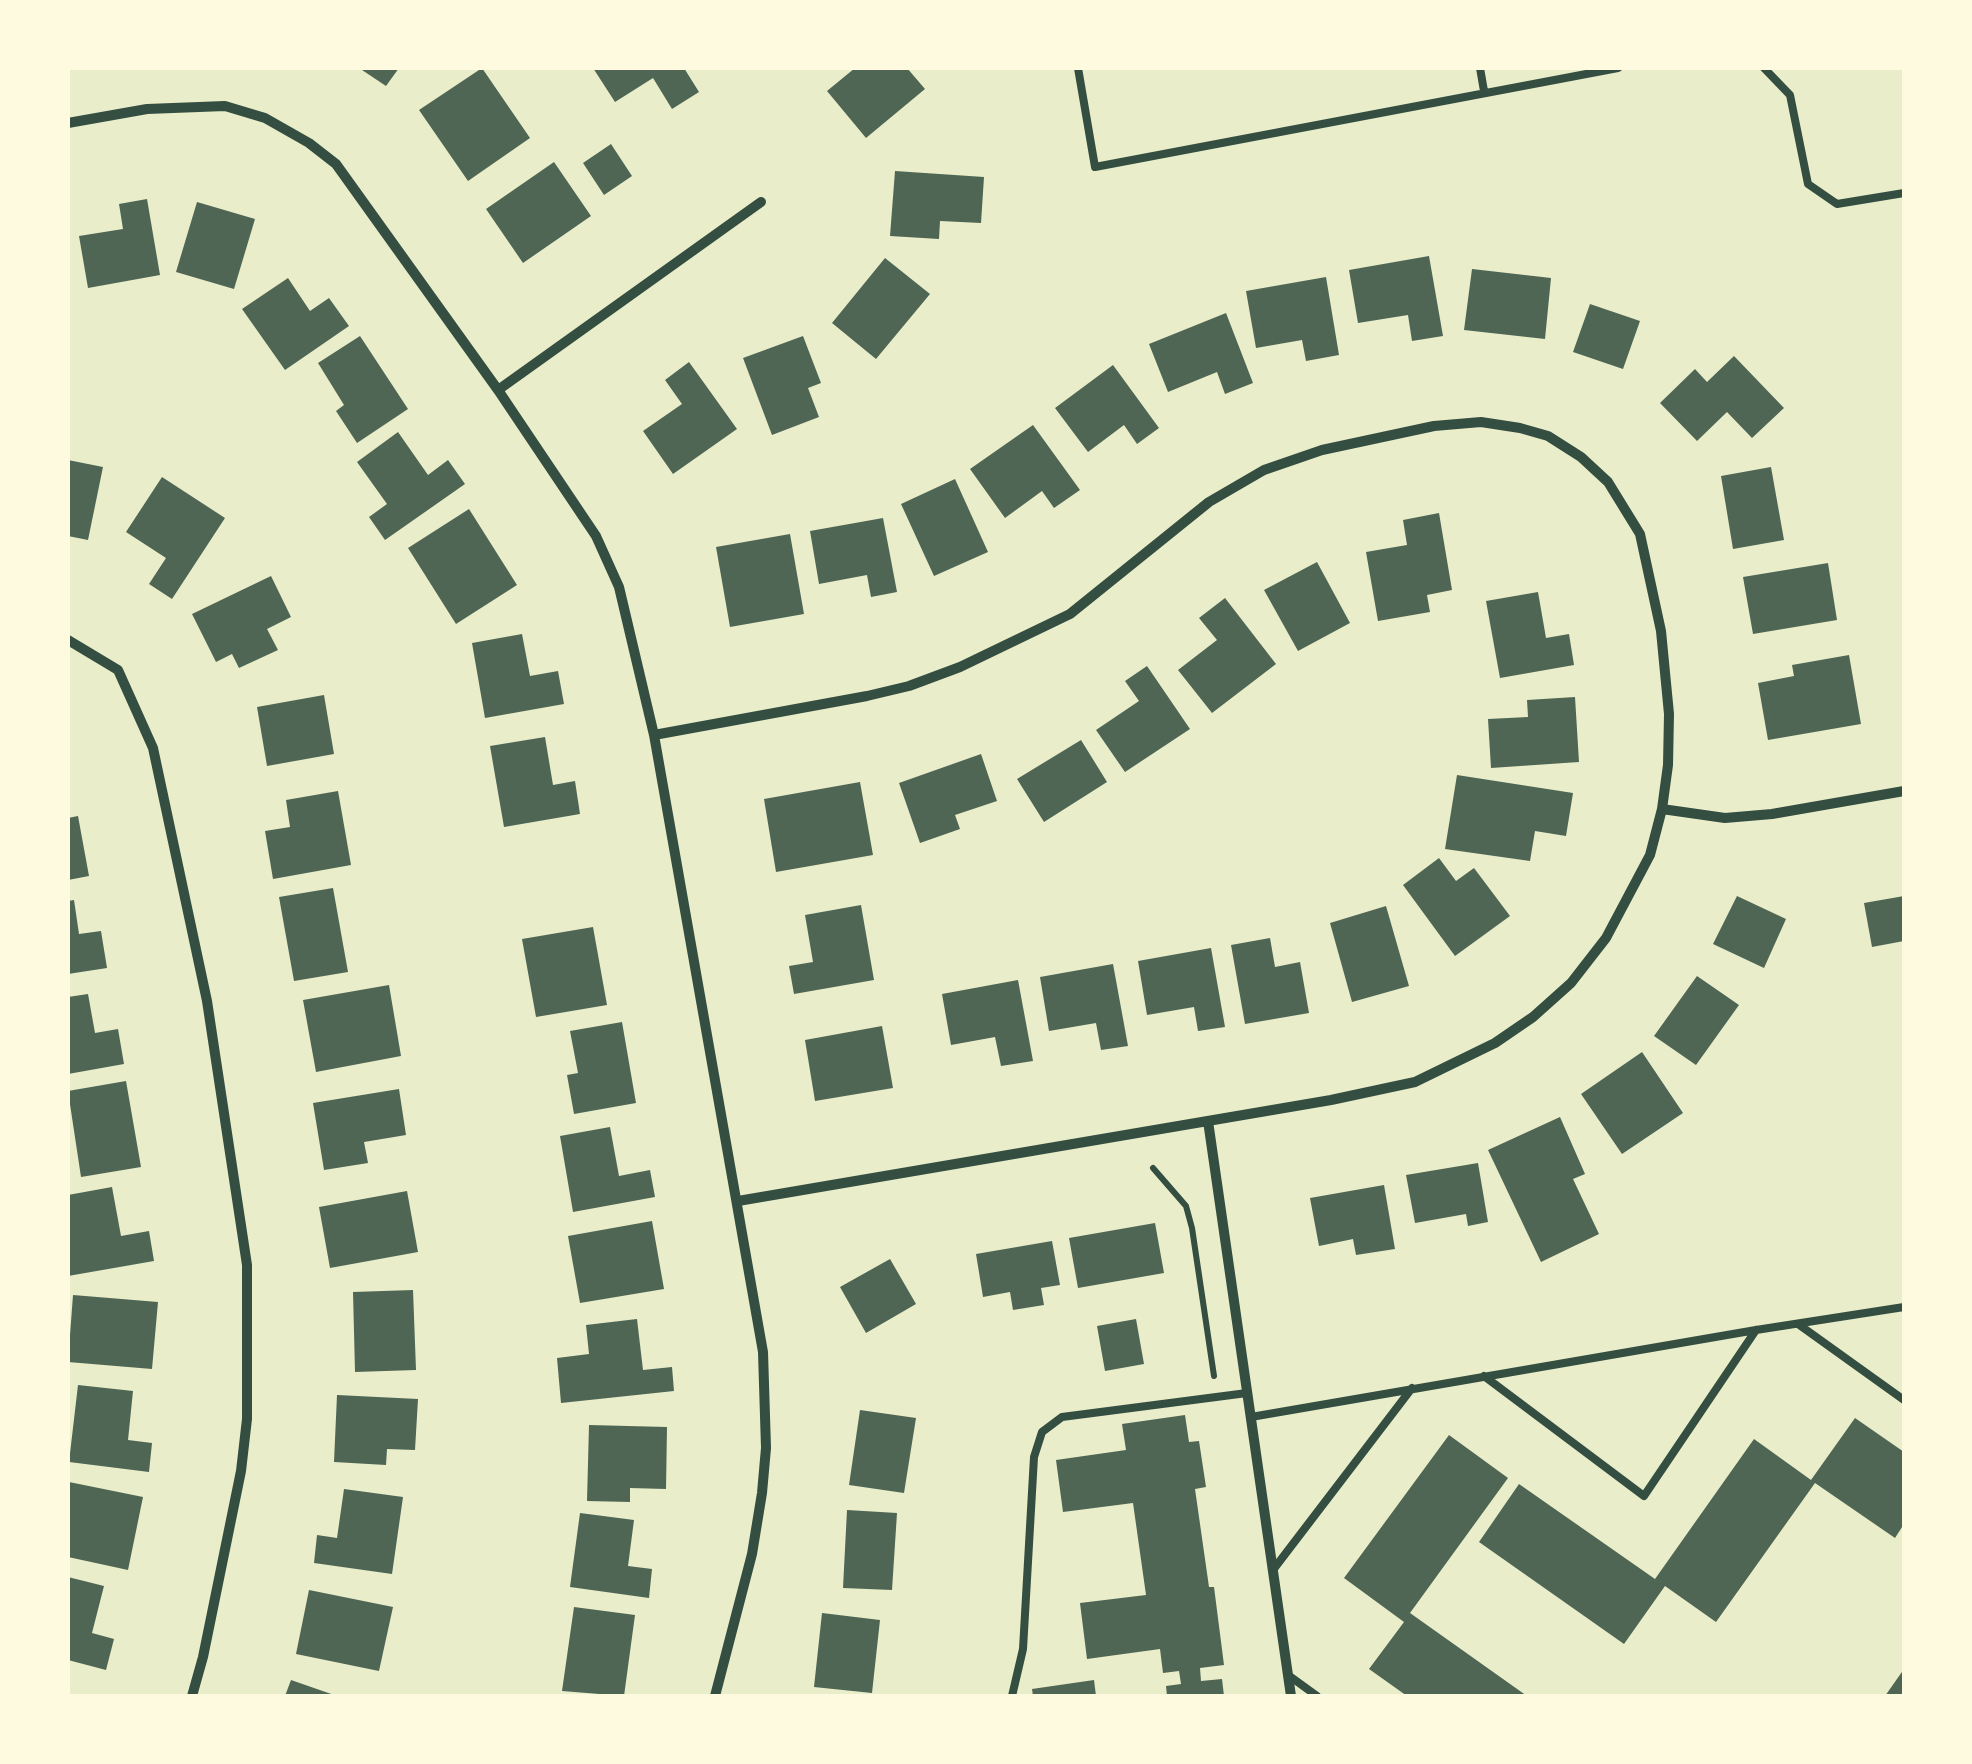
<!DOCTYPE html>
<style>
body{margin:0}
#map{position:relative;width:1972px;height:1764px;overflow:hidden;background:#e9edc9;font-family:"Source Serif 4",serif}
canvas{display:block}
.frame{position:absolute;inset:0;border:70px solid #fefae0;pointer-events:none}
</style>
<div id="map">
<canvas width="1972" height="1764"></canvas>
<div class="frame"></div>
</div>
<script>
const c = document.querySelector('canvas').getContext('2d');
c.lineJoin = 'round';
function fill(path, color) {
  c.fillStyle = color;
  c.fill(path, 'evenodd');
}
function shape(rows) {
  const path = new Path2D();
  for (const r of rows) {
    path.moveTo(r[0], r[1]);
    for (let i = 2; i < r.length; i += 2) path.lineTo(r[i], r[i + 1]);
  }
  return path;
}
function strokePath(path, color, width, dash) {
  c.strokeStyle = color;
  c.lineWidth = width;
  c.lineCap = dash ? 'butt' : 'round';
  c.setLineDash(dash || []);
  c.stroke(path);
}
const building = shape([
 [359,68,399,68,386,86],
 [482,68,530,138,468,181,419,110],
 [593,68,684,68,699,92,672,109,653,78,615,102],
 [855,68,907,68,925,89,866,138,827,91],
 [611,144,632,176,604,195,583,163],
 [554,162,591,216,523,263,486,209],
 [895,171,984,177,981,223,940,221,939,239,890,236],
 [147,199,160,275,88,288,79,236,123,229,119,204],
 [197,202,255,219,234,289,176,272],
 [1429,256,1443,336,1412,341,1408,315,1358,323,1349,270],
 [885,258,930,294,876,359,832,323],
 [1472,269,1551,278,1545,339,1464,330],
 [1326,277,1339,355,1306,361,1302,340,1256,348,1246,291],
 [288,278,310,311,329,298,349,326,285,370,242,309],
 [1590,304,1640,321,1623,369,1573,352],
 [1226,313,1253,383,1225,394,1217,372,1168,392,1149,344],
 [360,336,408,409,357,443,336,411,344,405,318,363],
 [803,336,821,383,808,388,819,417,772,435,743,358],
 [1734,356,1784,408,1752,438,1727,412,1697,441,1660,403,1695,369,1707,382],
 [689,362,737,429,673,474,643,431,682,404,665,380],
 [1113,365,1159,428,1137,444,1124,425,1088,452,1055,408],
 [1033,425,1080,490,1054,508,1042,491,1005,518,970,469],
 [398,432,428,475,448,460,465,484,385,540,369,517,387,504,357,462],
 [68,460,103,467,88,540,68,536],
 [1771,467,1784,540,1733,549,1721,476],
 [162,477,225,518,172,599,149,584,166,558,126,532],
 [955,479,988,552,934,576,901,504],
 [469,509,517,585,456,624,408,548],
 [1439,513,1452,590,1427,595,1430,612,1378,621,1366,552,1407,545,1403,520],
 [883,518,897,592,871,597,867,575,819,584,810,531],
 [790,534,804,614,730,627,716,547],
 [1317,562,1350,623,1298,651,1264,590],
 [1828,563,1837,620,1753,634,1743,577],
 [271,576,291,617,267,629,278,650,239,668,232,654,216,662,192,614],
 [1538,592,1546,638,1569,634,1574,665,1500,678,1486,601],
 [1225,598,1276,664,1212,713,1178,670,1217,640,1199,618],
 [522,634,530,676,558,671,564,704,485,718,472,643],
 [1849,655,1861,724,1768,740,1758,683,1794,676,1792,665],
 [1147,666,1190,729,1125,772,1096,730,1139,701,1125,681],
 [324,695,334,754,267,766,257,707],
 [1575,697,1579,762,1491,768,1488,719,1528,717,1527,700],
 [545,737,553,785,575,781,580,814,504,827,490,746],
 [1081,740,1107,782,1044,822,1017,779],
 [981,754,997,801,955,815,960,829,920,843,899,783],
 [1457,775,1573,793,1566,836,1535,831,1530,861,1445,849],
 [860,782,873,855,776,872,764,799],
 [338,791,351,865,273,879,265,831,290,827,286,800],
 [78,816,89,876,68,880,68,818],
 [1439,858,1456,881,1474,868,1510,916,1455,956,1403,885],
 [333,888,348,972,294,981,279,897],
 [1737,896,1786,919,1764,968,1713,944],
 [1904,896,1904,941,1872,947,1864,903],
 [74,900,79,934,101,931,107,968,68,974,68,901],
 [861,905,874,980,794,994,789,966,813,962,805,915],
 [1386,906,1409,986,1352,1002,1330,923],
 [593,927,607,1005,536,1017,522,939],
 [1270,938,1275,967,1300,962,1309,1013,1245,1024,1231,945],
 [1211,948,1225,1027,1198,1031,1194,1007,1147,1015,1138,961],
 [1113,964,1128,1046,1101,1050,1096,1023,1049,1031,1040,977],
 [1697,976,1739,1005,1696,1065,1654,1036],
 [1018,980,1033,1061,1001,1066,995,1037,951,1045,942,994],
 [389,985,401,1056,316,1072,303,1000],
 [88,994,95,1033,118,1029,124,1064,68,1074,68,997],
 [622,1022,636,1103,574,1114,567,1075,578,1073,570,1031],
 [882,1026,893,1088,815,1101,805,1040],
 [1642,1052,1683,1113,1622,1154,1581,1094],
 [126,1081,141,1167,81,1177,68,1091],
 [399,1089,406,1135,364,1142,368,1163,324,1170,313,1103],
 [1560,1117,1585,1174,1573,1179,1599,1234,1541,1262,1488,1150],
 [610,1127,619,1176,650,1170,655,1197,573,1212,560,1136],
 [1478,1163,1488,1222,1468,1226,1466,1214,1415,1223,1406,1175],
 [1384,1185,1395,1249,1356,1255,1353,1239,1319,1246,1310,1198],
 [112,1187,121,1236,149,1231,154,1261,68,1276,68,1195],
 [407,1191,418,1252,330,1268,319,1207],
 [652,1221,664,1289,580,1303,568,1236],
 [1155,1223,1164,1273,1078,1288,1069,1238],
 [1052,1241,1060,1285,1041,1288,1044,1305,1013,1310,1010,1292,983,1297,976,1254],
 [890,1259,916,1304,866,1333,840,1287],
 [413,1290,416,1370,355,1372,353,1292],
 [73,1295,158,1302,152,1369,68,1362],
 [637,1319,643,1370,672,1367,674,1391,561,1403,557,1358,589,1354,586,1325],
 [1136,1319,1144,1364,1105,1371,1097,1326],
 [78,1385,133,1391,128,1440,152,1443,149,1472,69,1462],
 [337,1395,418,1399,415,1450,387,1449,386,1465,334,1462],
 [860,1410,916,1418,904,1493,849,1485],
 [1185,1415,1189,1442,1199,1441,1206,1487,1195,1489,1209,1587,1214,1587,1224,1665,1200,1668,1201,1681,1222,1679,1224,1696,1167,1696,1166,1686,1181,1684,1179,1671,1163,1673,1160,1649,1087,1659,1080,1603,1146,1595,1133,1503,1063,1512,1056,1460,1126,1450,1122,1424],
 [1855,1418,1904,1452,1904,1524,1895,1538,1815,1483,1716,1622,1665,1586,1624,1644,1479,1542,1519,1484,1655,1579,1754,1439,1811,1480],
 [589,1425,667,1427,666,1489,630,1488,630,1502,587,1501],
 [1449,1435,1508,1478,1410,1613,1527,1696,1407,1696,1369,1669,1404,1622,1344,1578],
 [69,1482,143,1497,128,1570,68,1557],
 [344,1489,403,1497,392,1574,314,1563,317,1535,337,1538],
 [847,1510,897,1513,892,1590,843,1588],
 [580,1513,634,1520,628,1566,652,1569,649,1598,570,1587],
 [68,1577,104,1586,92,1633,114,1639,106,1670,68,1660],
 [309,1590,393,1607,379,1671,296,1654],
 [574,1607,635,1615,624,1696,562,1691],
 [822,1613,880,1620,872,1693,814,1687],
 [1904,1669,1904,1696,1885,1696],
 [291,1680,337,1696,285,1696],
 [1094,1680,1096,1696,1033,1696,1032,1689]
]);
const path = shape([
 [1153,1168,1186,1206,1192,1228,1214,1376]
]);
const service = shape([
 [1078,68,1095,167,1618,68],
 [1480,68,1484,91],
 [1764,68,1790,95,1808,184,1837,204,1904,193],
 [1798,1324,1904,1400],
 [1484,1376,1644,1496,1756,1330],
 [1251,1417,1756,1330,1904,1307],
 [1273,1570,1412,1388],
 [1288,1675,1317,1696],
 [1012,1696,1023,1649,1034,1457,1042,1432,1062,1417,1247,1393]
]);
const minor = shape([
 [68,123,147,109,225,106,265,118,309,143,336,164,498,390,596,536,619,587,654,735,763,1352,766,1448,762,1493,752,1554,715,1696],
 [498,390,761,202],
 [68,640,118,670,153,748,207,1001,247,1265,247,1419,241,1471,203,1657,192,1696],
 [654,735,867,696,909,686,960,667,1070,614,1209,502,1264,470,1322,450,1434,426,1481,422,1520,428,1548,436,1581,457,1608,482,1640,534,1661,631,1669,714,1668,765,1662,809,1650,855,1606,938,1571,983,1533,1017,1495,1043,1415,1082,1331,1100,738,1201],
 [1662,809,1725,818,1772,814,1904,791],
 [1208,1121,1291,1696]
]);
fill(building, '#4f6655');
strokePath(path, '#344e41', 6);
strokePath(service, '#344e41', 8);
strokePath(minor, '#344e41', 10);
</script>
